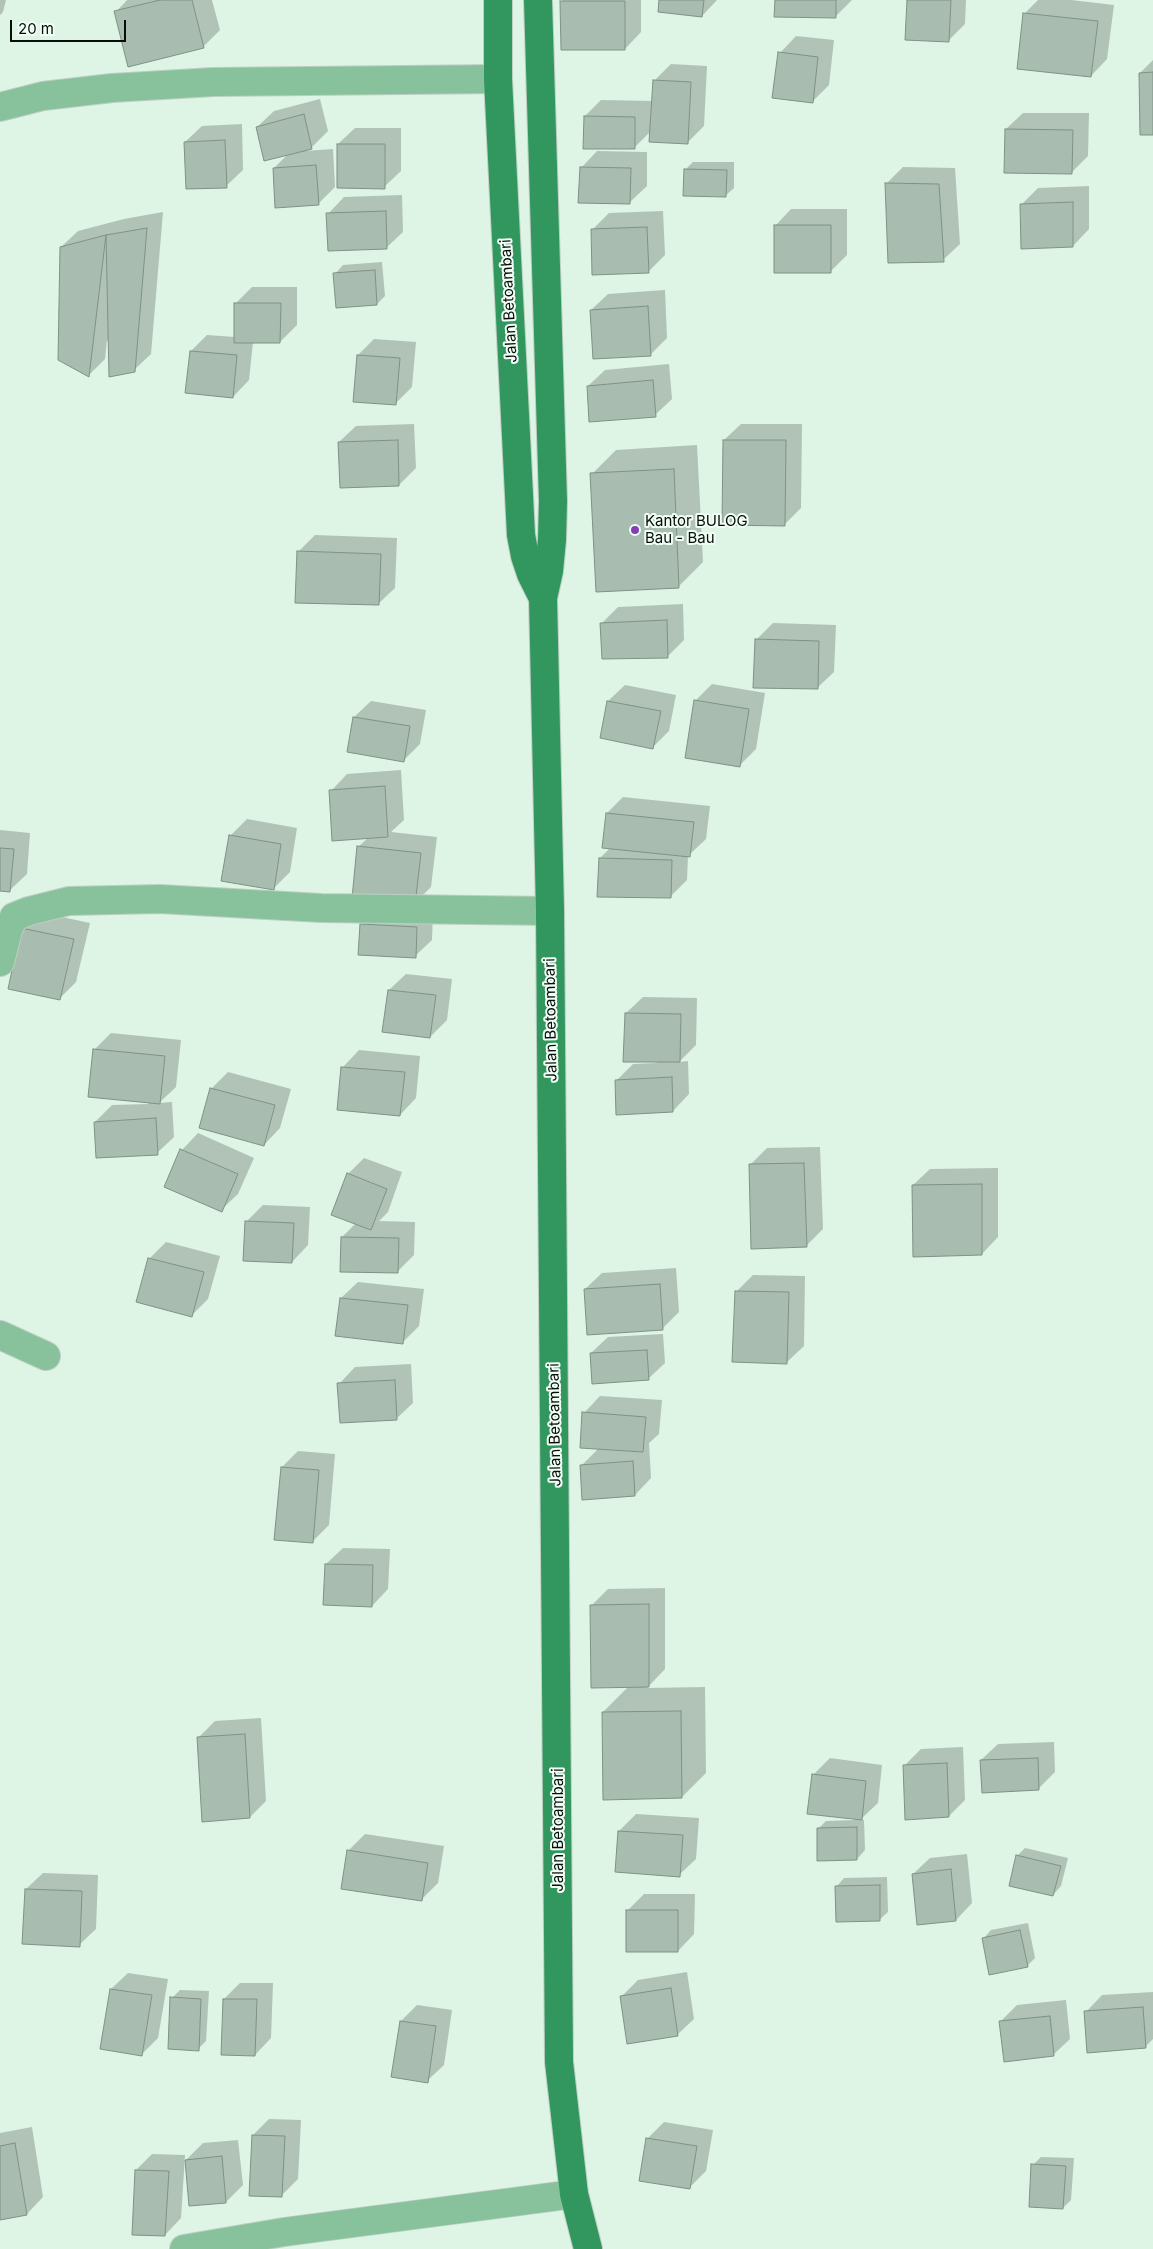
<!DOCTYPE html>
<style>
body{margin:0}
#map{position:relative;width:1153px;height:2249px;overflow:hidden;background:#def4e4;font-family:Inter,sans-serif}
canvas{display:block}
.scale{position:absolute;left:10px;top:20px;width:116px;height:22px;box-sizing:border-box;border:2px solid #070e0a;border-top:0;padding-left:6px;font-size:15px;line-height:18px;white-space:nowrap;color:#070e0a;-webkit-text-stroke:4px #f1fef5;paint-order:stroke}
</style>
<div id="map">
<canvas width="1153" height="2249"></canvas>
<div class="scale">20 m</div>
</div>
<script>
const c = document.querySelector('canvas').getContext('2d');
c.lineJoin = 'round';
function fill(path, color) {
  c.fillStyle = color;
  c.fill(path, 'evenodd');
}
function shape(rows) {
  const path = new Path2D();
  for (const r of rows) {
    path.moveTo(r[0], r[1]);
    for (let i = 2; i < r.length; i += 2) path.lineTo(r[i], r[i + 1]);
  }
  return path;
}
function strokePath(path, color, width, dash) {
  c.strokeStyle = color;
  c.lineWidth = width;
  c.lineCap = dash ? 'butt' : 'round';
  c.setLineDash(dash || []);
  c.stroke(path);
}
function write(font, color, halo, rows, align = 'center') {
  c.font = font + ' Inter,sans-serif';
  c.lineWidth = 4;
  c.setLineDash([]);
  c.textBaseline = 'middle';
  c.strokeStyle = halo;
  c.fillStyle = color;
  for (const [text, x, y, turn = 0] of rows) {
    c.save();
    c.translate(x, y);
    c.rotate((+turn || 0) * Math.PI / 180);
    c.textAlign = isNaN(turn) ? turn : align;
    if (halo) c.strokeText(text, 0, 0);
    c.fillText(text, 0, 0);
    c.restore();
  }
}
const shadow = shape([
 [0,0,6,0,3,12,0,15],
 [127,0,212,0,220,30,203,47,116,12],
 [563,0,641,0,641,32,625,49,562,1],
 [660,0,717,0,702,16],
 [776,0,852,0,835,17],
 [908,0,966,0,965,24,948,41],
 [1038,0,1071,0,1114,5,1107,59,1091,76,1025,13],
 [796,36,834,40,829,85,812,102,780,53],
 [1153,60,1153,134,1140,73],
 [671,64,707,66,704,126,687,143,651,131,634,148,585,116,601,100,653,101,654,81],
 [320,99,328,131,311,148,304,151,333,149,335,187,318,204,274,168,289,153,257,127,274,111],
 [1023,113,1089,113,1088,156,1071,173,1006,129],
 [242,124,243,170,226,186,185,142,202,126],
 [355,128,401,128,401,171,384,187,338,144],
 [597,151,647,152,647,186,630,202,581,168],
 [693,162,734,162,734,188,725,196,685,170],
 [903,167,955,168,960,244,943,260,886,184],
 [1089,186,1089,229,1073,246,1021,205,1038,188],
 [402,195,403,232,386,248,328,214,344,197],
 [791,209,847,209,847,255,830,272,775,226],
 [663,211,665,255,648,272,593,229,609,213],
 [163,212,151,354,134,370,107,340,105,359,89,375,61,247,78,231,124,219],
 [382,262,385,296,377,304,335,274,343,265],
 [252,287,297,287,297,325,280,342,253,342,249,380,233,397,191,351,207,335,235,337,235,304],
 [665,290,667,338,650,355,591,310,608,294],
 [374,339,416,342,412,387,395,404,358,355],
 [669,364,672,399,655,415,588,386,605,370],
 [414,424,416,468,399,485,339,442,356,426],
 [741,424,802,424,801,508,785,524,724,440],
 [697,445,703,562,679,586,592,474,616,450],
 [315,535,397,538,395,588,378,604,299,551],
 [683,604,684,640,668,656,602,623,618,607],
 [773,623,836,625,834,672,817,688,756,640],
 [712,684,765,693,756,749,740,765,695,701],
 [625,685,676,695,669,731,653,747,608,701],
 [371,701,426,710,420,744,403,761,354,717],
 [401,770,404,820,391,832,437,837,431,887,415,903,358,847,368,838,331,791,347,774],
 [623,797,710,806,706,839,688,856,687,880,670,897,600,858,611,847,607,813],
 [247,819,297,828,290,872,273,889,230,836],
 [0,830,30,833,27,874,10,890,0,890],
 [378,908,433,911,432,940,415,956,361,925],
 [39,912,90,923,76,982,60,998,23,928],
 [406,974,452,979,447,1020,430,1037,389,990],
 [643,997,697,998,696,1045,679,1062,688,1061,689,1094,673,1111,616,1081,633,1064,657,1063,626,1013],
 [111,1033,181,1040,176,1087,159,1103,172,1102,174,1137,157,1153,95,1122,112,1105,149,1104,95,1049],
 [359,1050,420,1056,416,1098,400,1115,338,1109,343,1067],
 [228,1072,291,1089,280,1128,264,1145,200,1127,212,1088],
 [198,1133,254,1158,238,1194,221,1210,166,1186,182,1150],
 [820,1147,823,1229,806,1246,750,1165,767,1148],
 [364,1158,402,1172,388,1212,379,1221,415,1222,414,1255,398,1271,342,1237,356,1223,348,1174],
 [998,1168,998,1237,982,1254,913,1185,930,1169],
 [263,1205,310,1207,308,1245,292,1262,246,1222],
 [166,1242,220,1256,208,1299,192,1315,149,1259],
 [676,1268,679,1312,662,1329,585,1289,602,1273],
 [753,1275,805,1276,804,1346,787,1362,736,1292],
 [358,1282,424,1289,419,1326,403,1342,341,1298],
 [663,1334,665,1363,648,1379,591,1353,608,1337],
 [411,1364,413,1403,396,1419,339,1384,355,1367],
 [600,1396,662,1400,659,1434,649,1443,651,1478,635,1495,581,1466,599,1448,584,1413],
 [298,1451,335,1454,329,1525,312,1542,282,1467],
 [343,1548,390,1549,388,1589,372,1606,326,1564],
 [665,1588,665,1669,647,1688,705,1687,706,1773,682,1797,603,1712,629,1686,592,1605,608,1589],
 [261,1718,266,1801,250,1817,198,1738,215,1721],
 [1054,1742,1055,1772,1038,1789,981,1760,998,1744],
 [963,1747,965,1800,949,1816,904,1766,921,1749],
 [830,1758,882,1765,878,1803,860,1820,864,1820,865,1850,857,1859,818,1829,826,1821,855,1820,813,1775],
 [636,1814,699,1818,696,1859,679,1875,619,1831],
 [365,1834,444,1846,438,1883,421,1900,348,1851],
 [1025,1848,1068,1858,1061,1886,1053,1895,1017,1856],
 [967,1854,972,1903,956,1920,913,1874,930,1858],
 [43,1873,98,1875,96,1929,79,1945,26,1889],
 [887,1877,888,1912,879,1920,836,1887,844,1878],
 [644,1894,695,1894,694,1934,678,1951,628,1910],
 [1028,1923,1035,1958,1027,1966,983,1939,991,1930],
 [687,1972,694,2019,677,2035,621,1997,638,1980],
 [128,1973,168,1979,158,2038,141,2055,111,1989],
 [240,1983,273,1983,271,2038,255,2055,224,1999],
 [180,1990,209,1991,206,2041,198,2049,172,1998],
 [1153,1992,1153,2039,1145,2047,1086,2012,1102,1995],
 [1066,2000,1070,2039,1053,2055,1000,2022,1017,2005],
 [417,2005,452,2010,444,2065,427,2081,401,2021],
 [269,2119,301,2120,298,2179,282,2195,253,2135],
 [664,2122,713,2130,706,2171,690,2187,647,2139],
 [32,2127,43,2197,27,2214,0,2219,0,2133],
 [238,2140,243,2185,226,2202,190,2205,186,2160,203,2143],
 [152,2154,185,2155,181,2218,165,2235,136,2170],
 [1041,2157,1074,2158,1071,2200,1063,2208,1033,2165]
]);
const building = shape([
 [160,0,192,0,204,48,128,67,114,11,160,0],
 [659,0,704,0,702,17,658,12,659,0],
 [775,0,836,0,836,18,774,17,775,0],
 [907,0,951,0,949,42,905,40,907,0],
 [560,1,625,1,625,50,561,50,560,1],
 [1023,13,1098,21,1091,77,1017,69,1023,13],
 [778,52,818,57,813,103,772,98,778,52],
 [1153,72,1153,135,1140,135,1139,73,1153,72],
 [653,80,691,82,688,144,649,142,653,80],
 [304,114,312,149,264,161,256,127,304,114],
 [584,116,635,117,635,149,583,149,584,116],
 [1005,129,1073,130,1072,174,1004,173,1005,129],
 [225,140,227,188,186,189,184,142,225,140],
 [337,144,385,144,385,189,337,188,337,144],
 [316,165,319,205,275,208,273,168,316,165],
 [580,167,631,168,630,204,578,203,580,167],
 [684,169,727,170,726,197,683,196,684,169],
 [885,183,939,184,944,262,888,263,885,183],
 [1073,202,1073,247,1021,249,1020,204,1073,202],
 [386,211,387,249,328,251,326,213,386,211],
 [774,225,831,225,831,273,774,273,774,225],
 [647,227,649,273,592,275,591,229,647,227],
 [147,228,135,372,109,377,106,235,147,228],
 [106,235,89,377,58,360,60,247,106,235],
 [375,270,377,305,336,308,333,273,375,270],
 [234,303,281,303,280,343,234,343,234,303],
 [648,306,651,356,593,359,590,310,648,306],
 [190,351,237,355,233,398,185,393,190,351],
 [357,355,400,358,396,405,353,402,357,355],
 [653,380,656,417,589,422,587,386,653,380],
 [398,440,399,486,340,488,338,442,398,440],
 [723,440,786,440,785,526,722,525,723,440],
 [674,469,679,588,596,592,590,473,674,469],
 [297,551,381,554,379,605,295,603,297,551],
 [667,620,668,658,602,659,600,623,667,620],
 [755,639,819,641,818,689,753,688,755,639],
 [694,700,749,709,740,767,685,758,694,700],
 [607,701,661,711,653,749,600,738,607,701],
 [353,717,410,726,404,762,347,752,353,717],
 [385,786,388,837,332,841,329,790,385,786],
 [606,813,694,822,690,857,602,848,606,813],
 [229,835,281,844,274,890,221,881,229,835],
 [357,846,421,853,415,905,352,898,357,846],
 [0,848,14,849,10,892,0,891,0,848],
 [599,858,672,860,671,898,597,897,599,858],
 [360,924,417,927,416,958,358,955,360,924],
 [21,928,74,939,60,1000,8,989,21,928],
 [388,990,436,995,430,1038,382,1032,388,990],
 [625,1013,681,1014,680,1062,623,1062,625,1013],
 [93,1049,165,1056,160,1104,88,1097,93,1049],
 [341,1067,405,1072,400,1116,337,1110,341,1067],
 [672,1077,673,1112,616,1115,615,1080,672,1077],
 [210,1088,275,1105,264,1146,199,1128,210,1088],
 [156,1118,158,1155,96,1158,94,1122,156,1118],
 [180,1149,238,1174,222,1212,164,1187,180,1149],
 [804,1163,807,1247,751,1249,749,1164,804,1163],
 [347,1173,387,1189,371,1230,331,1215,347,1173],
 [982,1184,982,1255,913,1257,912,1185,982,1184],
 [245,1221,294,1223,292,1263,243,1261,245,1221],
 [341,1237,399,1238,398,1273,340,1272,341,1237],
 [148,1258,204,1272,192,1317,136,1302,148,1258],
 [660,1284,663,1330,587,1335,584,1289,660,1284],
 [735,1291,789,1292,787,1364,732,1362,735,1291],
 [340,1298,408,1305,403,1344,335,1336,340,1298],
 [647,1350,649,1380,592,1384,590,1353,647,1350],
 [395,1380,397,1420,340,1423,337,1383,395,1380],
 [582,1412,646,1417,643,1452,580,1448,582,1412],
 [633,1461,635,1496,582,1500,580,1465,633,1461],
 [281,1467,319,1470,313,1543,274,1540,281,1467],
 [325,1564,373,1565,372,1607,323,1605,325,1564],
 [649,1604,649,1687,591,1688,590,1605,649,1604],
 [681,1711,682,1798,603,1800,602,1712,681,1711],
 [245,1734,250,1818,202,1822,197,1737,245,1734],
 [1038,1758,1039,1790,982,1793,980,1760,1038,1758],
 [947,1763,949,1817,905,1820,903,1765,947,1763],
 [812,1774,866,1781,862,1820,807,1814,812,1774],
 [857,1827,857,1860,817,1861,817,1828,857,1827],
 [618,1831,683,1835,680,1877,615,1872,618,1831],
 [347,1850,428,1863,422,1901,341,1889,347,1850],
 [1016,1855,1061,1866,1053,1896,1009,1886,1016,1855],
 [951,1869,956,1921,917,1925,912,1874,951,1869],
 [880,1885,880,1921,836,1922,835,1886,880,1885],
 [25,1889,82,1891,80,1947,22,1944,25,1889],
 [626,1910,678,1910,678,1952,626,1952,626,1910],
 [1020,1930,1028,1967,989,1975,982,1938,1020,1930],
 [671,1988,678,2036,627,2044,620,1996,671,1988],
 [110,1989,152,1995,142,2056,100,2049,110,1989],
 [170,1997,201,1999,199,2051,168,2049,170,1997],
 [223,1999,257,1999,255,2056,221,2055,223,1999],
 [1143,2007,1146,2048,1087,2053,1084,2011,1143,2007],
 [1050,2016,1054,2056,1004,2062,999,2021,1050,2016],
 [400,2021,436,2026,428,2083,391,2077,400,2021],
 [252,2135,285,2136,282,2197,249,2196,252,2135],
 [646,2138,697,2146,690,2189,639,2181,646,2138],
 [15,2143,27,2215,0,2220,0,2146,15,2143],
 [222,2156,226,2203,189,2206,185,2160,222,2156],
 [1031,2164,1066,2166,1063,2209,1029,2207,1031,2164],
 [135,2170,169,2171,165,2236,132,2235,135,2170]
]);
const street = shape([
 [0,107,43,96,112,88,213,82,498,79],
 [0,962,8,930,14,917,29,911,69,901,160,899,321,908,550,911],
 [0,1335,46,1356],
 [184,2249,284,2232,574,2194]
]);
const primary = shape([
 [498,0,498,79,521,535,525,556,531,574,543,598],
 [538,0,553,501,552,540,549,571,543,598,550,911,559,2062,574,2194,588,2249]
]);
const markers = [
 [635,530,5,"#833fb2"]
];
const streetNames = [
 ["Jalan Betoambari",509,301,-93],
 ["Jalan Betoambari",551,1020,-91],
 ["Jalan Betoambari",555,1425,-91],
 ["Jalan Betoambari",558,1830,-90]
];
const poiNames = [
 ["Kantor BULOG",645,521],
 ["Bau - Bau",645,538]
];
fill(shadow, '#0003');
fill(building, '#a8bdaf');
strokePath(building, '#7e9284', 1);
strokePath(street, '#bccfc1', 30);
strokePath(primary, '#bccfc1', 30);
strokePath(street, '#87c29c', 28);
strokePath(primary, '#32965f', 28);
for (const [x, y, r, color] of markers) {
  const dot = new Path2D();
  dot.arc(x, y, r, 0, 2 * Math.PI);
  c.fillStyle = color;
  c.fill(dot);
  strokePath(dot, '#f1fef5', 2);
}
write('15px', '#070e0a', '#f1fef5', streetNames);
write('15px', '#070e0a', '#f1fef5', poiNames, 'left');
</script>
